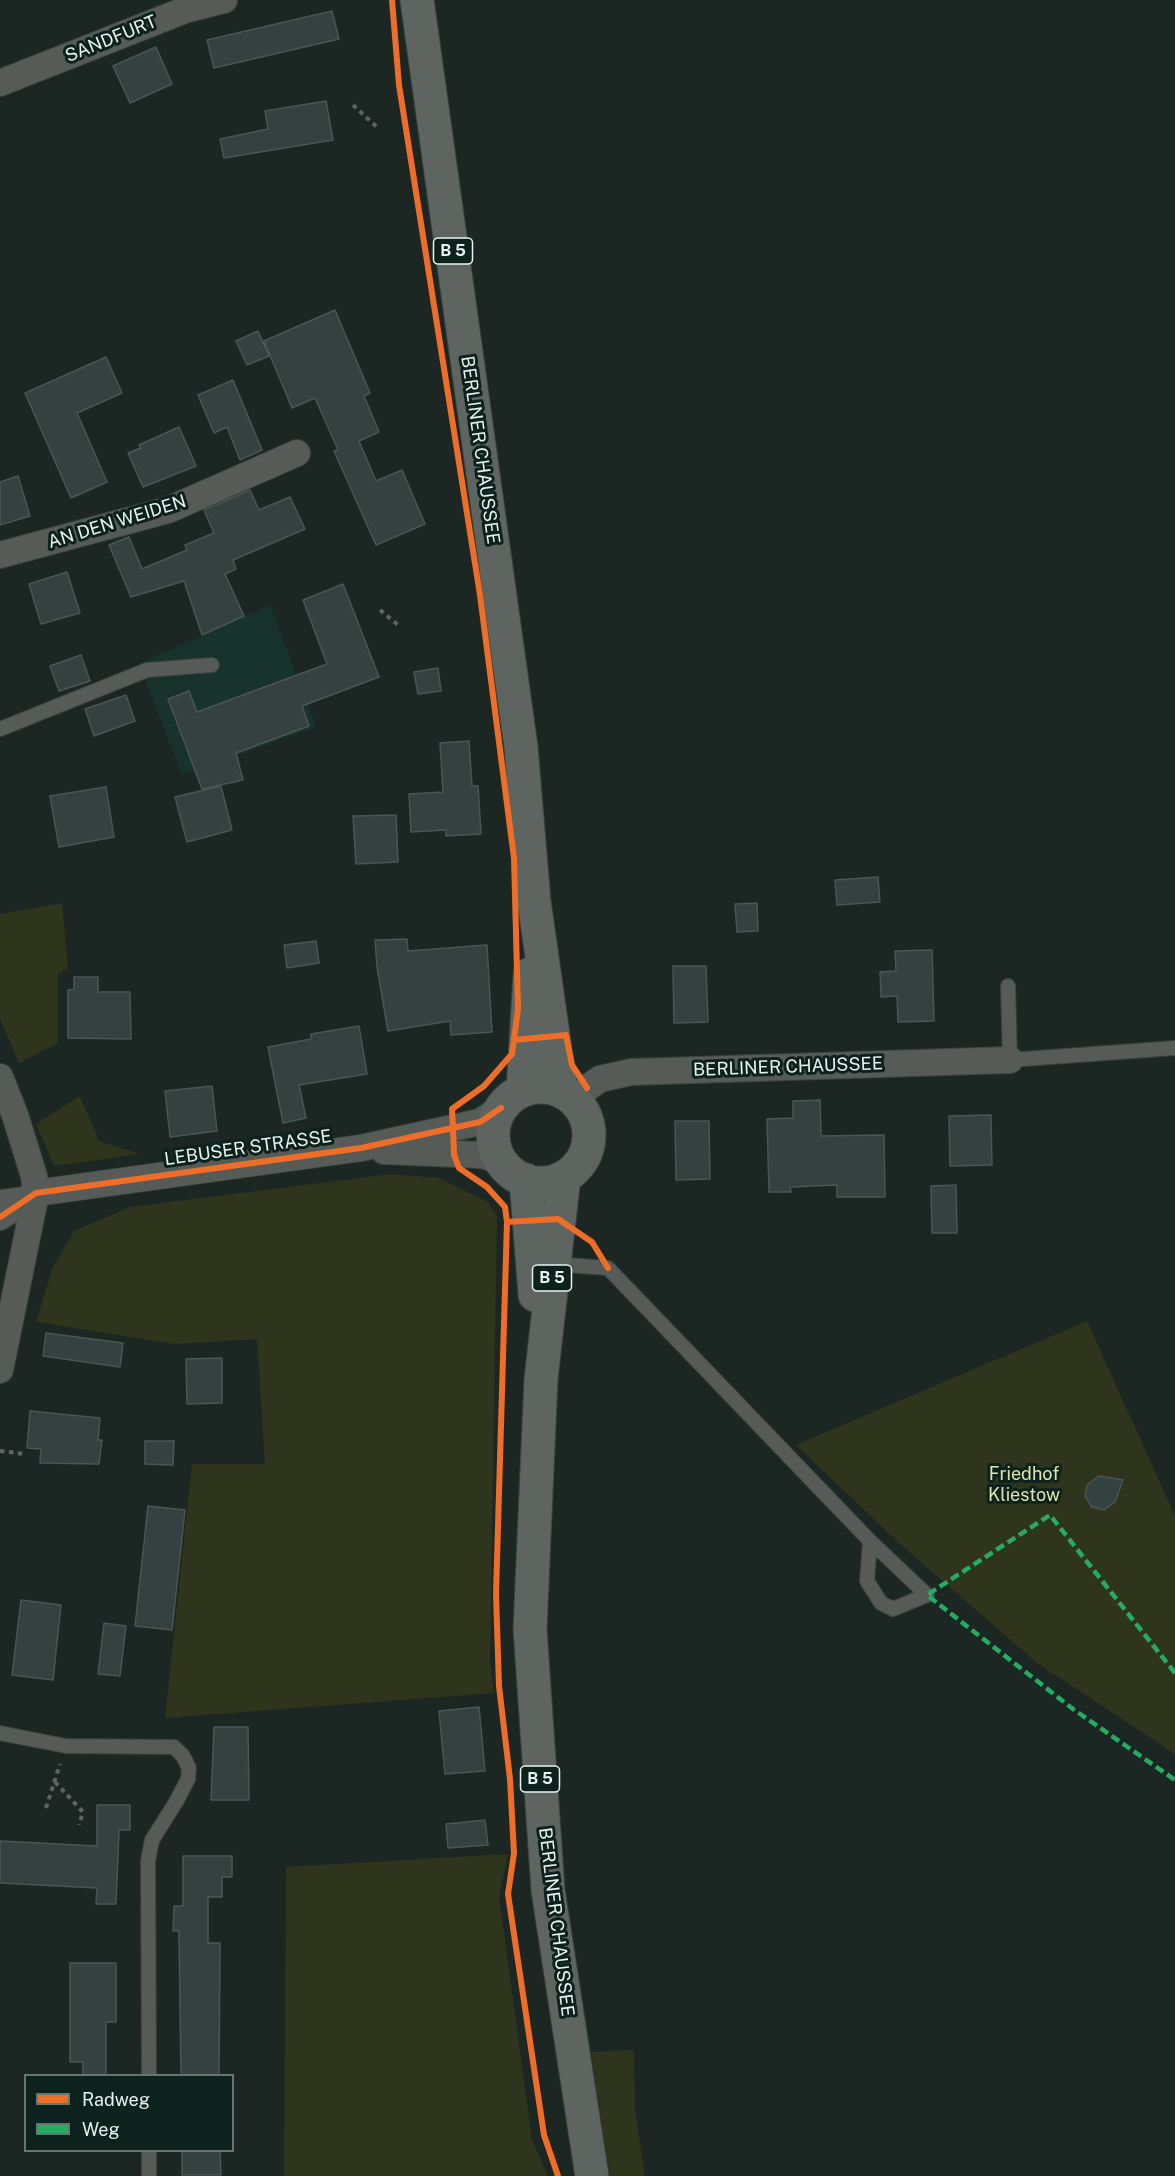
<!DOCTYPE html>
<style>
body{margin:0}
#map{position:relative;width:1175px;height:2176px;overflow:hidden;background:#1c2724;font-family:"Public Sans",sans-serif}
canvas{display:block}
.legend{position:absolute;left:24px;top:2074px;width:210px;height:78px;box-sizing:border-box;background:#0d221c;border:2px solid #647670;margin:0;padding:8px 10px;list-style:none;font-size:18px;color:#e6f3ee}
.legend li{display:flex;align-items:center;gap:12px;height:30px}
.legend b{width:30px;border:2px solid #647670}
</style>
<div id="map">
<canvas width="1175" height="2176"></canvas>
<ul class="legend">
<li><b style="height:8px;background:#ee6e29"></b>Radweg</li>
<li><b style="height:8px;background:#26ab63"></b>Weg</li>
</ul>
</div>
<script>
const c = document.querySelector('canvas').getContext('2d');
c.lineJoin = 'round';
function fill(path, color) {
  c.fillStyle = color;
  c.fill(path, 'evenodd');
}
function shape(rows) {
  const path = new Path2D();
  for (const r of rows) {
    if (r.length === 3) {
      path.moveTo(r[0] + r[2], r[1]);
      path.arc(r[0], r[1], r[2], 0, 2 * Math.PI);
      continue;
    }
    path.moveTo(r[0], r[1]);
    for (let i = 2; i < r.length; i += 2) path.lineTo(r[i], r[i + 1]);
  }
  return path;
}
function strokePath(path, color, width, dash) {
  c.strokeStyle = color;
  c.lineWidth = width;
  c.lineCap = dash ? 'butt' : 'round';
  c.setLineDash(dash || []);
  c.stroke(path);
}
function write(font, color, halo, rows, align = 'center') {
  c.font = font + ' "Public Sans",sans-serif';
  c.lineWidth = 6;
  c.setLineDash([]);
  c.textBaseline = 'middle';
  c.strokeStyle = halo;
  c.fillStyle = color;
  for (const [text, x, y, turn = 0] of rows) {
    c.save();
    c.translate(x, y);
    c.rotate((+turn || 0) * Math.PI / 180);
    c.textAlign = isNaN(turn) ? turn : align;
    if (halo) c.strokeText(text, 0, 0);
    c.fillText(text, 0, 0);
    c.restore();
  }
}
const built = shape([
 [270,605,316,727,182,775,139,664]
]);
const green = shape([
 [62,903,68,968,58,974,58,1043,19,1063,0,1018,0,914],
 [80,1096,99,1141,140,1154,54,1166,36,1124],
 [391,1174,439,1178,488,1202,497,1217,490,1664,494,1693,165,1718,192,1464,265,1464,257,1339,175,1344,36,1322,53,1267,74,1231,130,1207],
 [1087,1321,1175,1516,1175,1754,1037,1663,900,1544,796,1445],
 [508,1854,499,1896,532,2140,548,2176,284,2176,286,1867],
 [634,2050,635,2110,645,2176,610,2176,591,2052]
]);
const building = shape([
 [332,11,339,39,214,68,207,40,332,11],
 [156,47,172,84,130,103,113,66,156,47],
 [326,101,333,140,224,158,220,139,268,129,265,111,326,101],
 [335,310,370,393,364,396,379,432,359,441,376,481,402,470,425,524,376,545,334,451,338,450,315,398,292,408,264,341,335,310],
 [258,331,269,356,247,365,236,341,258,331],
 [106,357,122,393,77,413,107,482,71,498,25,393,106,357],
 [233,380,262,450,240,460,227,427,214,433,198,395,233,380],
 [179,427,196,466,143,487,128,453,141,448,139,445,179,427],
 [18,476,30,516,0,525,0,482,18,476],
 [250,490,259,510,290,497,305,529,233,560,236,569,225,574,244,616,202,635,184,581,131,597,109,545,129,537,142,569,187,550,185,545,214,533,204,510,250,490],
 [67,572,80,613,41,624,29,584,67,572],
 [343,584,379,677,302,706,309,726,236,753,243,780,202,789,168,699,189,691,197,712,327,664,303,600,343,584],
 [81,655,90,681,59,691,50,666,81,655],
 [438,668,441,691,418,694,414,672,438,668],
 [126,695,135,721,94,736,85,709,126,695],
 [469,741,472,786,478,786,481,834,446,836,446,830,411,832,409,794,443,792,440,743,469,741],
 [221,786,232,830,187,842,175,797,221,786],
 [106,787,114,837,59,847,50,796,106,787],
 [396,815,398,862,356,864,353,816,396,815],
 [878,877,880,902,837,905,835,880,878,877],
 [757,903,758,931,737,932,735,904,757,903],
 [407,939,408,951,487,945,492,1032,451,1035,450,1021,388,1031,377,967,375,940,407,939],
 [316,941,319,963,287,968,284,945,316,941],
 [932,950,934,1021,898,1022,897,996,881,997,880,972,896,971,895,951,932,950],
 [673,966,706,966,708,1022,674,1023,673,966],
 [74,977,98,977,98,992,130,992,131,1039,68,1038,68,990,74,990,74,977],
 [359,1026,367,1074,299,1085,306,1118,283,1123,268,1047,311,1039,311,1034,359,1026],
 [212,1086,217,1131,170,1137,165,1091,212,1086],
 [820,1100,821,1136,884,1135,885,1197,837,1197,837,1185,790,1187,791,1192,769,1192,767,1119,793,1118,793,1101,820,1100],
 [991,1115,992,1165,950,1166,949,1116,991,1115],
 [675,1121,709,1121,710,1179,676,1180,675,1121],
 [956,1185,957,1233,932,1233,931,1186,956,1185],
 [46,1333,123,1343,120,1367,43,1356,46,1333],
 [222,1358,222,1403,187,1404,186,1359,222,1358],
 [30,1411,100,1418,98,1440,102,1440,99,1464,40,1463,41,1449,27,1448,30,1411],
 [145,1441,174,1441,173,1465,145,1464,145,1441],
 [1099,1476,1123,1480,1115,1502,1104,1510,1092,1507,1085,1496,1087,1485,1099,1476],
 [148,1506,185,1510,172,1630,135,1626,148,1506],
 [21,1600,61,1605,53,1680,12,1675,21,1600],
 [104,1623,126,1626,120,1676,98,1674,104,1623],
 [479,1707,485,1771,445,1774,439,1711,479,1707],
 [214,1727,248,1727,249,1800,211,1800,214,1727],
 [97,1805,130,1805,130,1830,119,1830,116,1904,96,1904,97,1888,0,1883,0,1841,97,1846,97,1805],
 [485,1820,488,1845,448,1848,446,1824,485,1820],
 [183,1856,232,1856,232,1877,222,1877,222,1897,208,1897,208,1943,220,1943,219,2076,181,2076,179,1931,173,1931,174,1906,183,1906,183,1856],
 [70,1963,116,1963,116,2022,106,2022,106,2076,83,2076,83,2062,70,2062,70,1963],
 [182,2151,220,2151,221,2175,182,2175,182,2151]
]);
const path = shape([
 [353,105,379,129],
 [380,610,398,625],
 [0,1451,25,1454],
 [55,1782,83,1812,79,1825],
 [46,1808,60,1764]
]);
const lane = shape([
 [0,729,147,670,212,665],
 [1008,986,1010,1060,1175,1048],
 [0,1197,25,1194],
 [553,1264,608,1268,870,1541,927,1595,893,1609,881,1603,867,1581,870,1541],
 [0,1733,66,1746,174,1747,183,1756,189,1768,188,1779,176,1802,152,1840,148,1861,149,2076],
 [149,2150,149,2176]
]);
const street = shape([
 [0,83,185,10,224,0],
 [0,555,168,510,297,453],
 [0,1077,15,1115,34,1176,36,1193,0,1370],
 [573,1098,600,1079,631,1072,1010,1060],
 [384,1151,480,1155,500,1160],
 [0,1217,36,1193,361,1148,480,1122,501,1108]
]);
const primary = shape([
 [417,0,521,747,534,901,561,1091],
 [541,1135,48],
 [523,1090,530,974],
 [564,1177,541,1379,530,1629,548,1890,592,2176],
 [526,1180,535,1295]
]);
const quiet = shape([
 [1175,1673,1050,1515,927,1595,1073,1709,1175,1780]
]);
const cycleway = shape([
 [392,0,399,85,480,595,514,858,518,1009,512,1054,484,1086,452,1109,453,1129,454,1155,459,1168,487,1187,505,1207,507,1222,496,1594,499,1686,510,1779,514,1853,508,1894,544,2135,558,2176],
 [514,1040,566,1035,572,1065,587,1088],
 [0,1217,36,1193,361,1148,480,1122,501,1108],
 [507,1222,558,1219,592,1242,608,1268]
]);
const shields = [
 [453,251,39],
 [552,1278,39],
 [540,1779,39]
];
const shieldNames = [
 ["B 5",453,251],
 ["B 5",552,1278],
 ["B 5",540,1779]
];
const streetNames = [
 ["SANDFURT",111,39,-22],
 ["BERLINER CHAUSSEE",480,450,82],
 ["AN DEN WEIDEN",117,522,-17],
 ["BERLINER CHAUSSEE",788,1067,-2],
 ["LEBUSER STRASSE",248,1148,-8],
 ["BERLINER CHAUSSEE",556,1922,83]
];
const parkNames = [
 ["Friedhof",1024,1474],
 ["Kliestow",1024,1495]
];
fill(built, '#18332b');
fill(green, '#2f341d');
fill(building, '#344140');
strokePath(building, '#4b5554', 1.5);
strokePath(lane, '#39433f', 16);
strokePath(street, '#39433f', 28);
strokePath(primary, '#39433f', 35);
strokePath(path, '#5f6562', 4, [4.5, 4.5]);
strokePath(lane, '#565b57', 14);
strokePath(street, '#565b57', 26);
strokePath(primary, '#5e6460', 33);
strokePath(quiet, '#26ab63', 4.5, [9, 4.5]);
strokePath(cycleway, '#ee6e29', 6);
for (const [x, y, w] of shields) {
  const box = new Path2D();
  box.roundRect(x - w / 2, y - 13, w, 26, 4.5);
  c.fillStyle = '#0d221c';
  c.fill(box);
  strokePath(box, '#e6f3ee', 1.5);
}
write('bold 16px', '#e6f3ee', null, shieldNames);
write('18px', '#e6f3ee', '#0d221c', streetNames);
write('18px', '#dce4ad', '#0d221c', parkNames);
</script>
